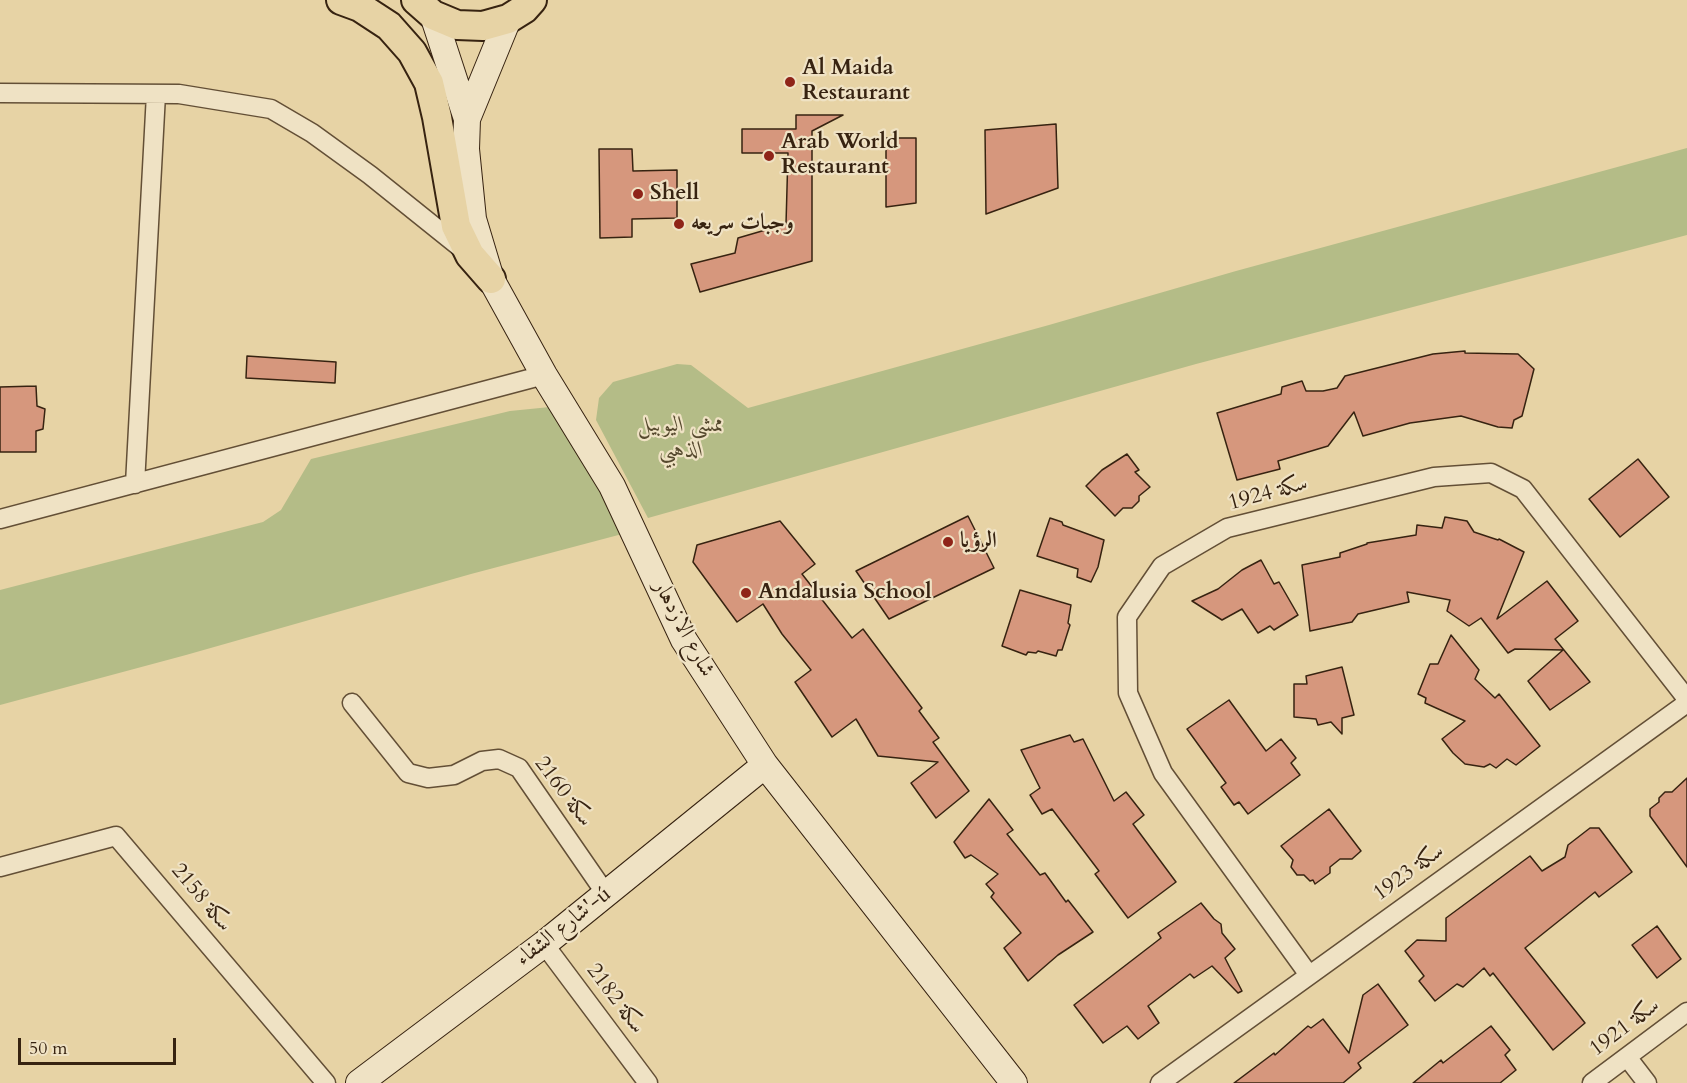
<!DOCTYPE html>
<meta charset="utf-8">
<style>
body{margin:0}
#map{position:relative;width:1687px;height:1083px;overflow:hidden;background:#e7d3a5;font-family:Cardo,serif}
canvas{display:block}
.scale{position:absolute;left:18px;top:1038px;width:158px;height:27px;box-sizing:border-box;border:3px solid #372311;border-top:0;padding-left:8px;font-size:18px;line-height:21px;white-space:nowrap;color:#372311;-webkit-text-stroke:4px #efe2c4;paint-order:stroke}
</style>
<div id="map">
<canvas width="1687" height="1083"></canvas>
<div class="scale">50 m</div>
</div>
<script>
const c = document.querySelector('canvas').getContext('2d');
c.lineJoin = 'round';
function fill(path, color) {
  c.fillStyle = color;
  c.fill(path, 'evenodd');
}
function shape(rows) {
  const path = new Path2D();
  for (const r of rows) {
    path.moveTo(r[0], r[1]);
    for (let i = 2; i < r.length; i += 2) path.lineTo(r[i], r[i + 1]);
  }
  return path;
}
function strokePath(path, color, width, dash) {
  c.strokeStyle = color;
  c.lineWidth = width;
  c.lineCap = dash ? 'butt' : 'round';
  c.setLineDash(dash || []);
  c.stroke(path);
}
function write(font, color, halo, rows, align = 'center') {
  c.font = font + ' Cardo,Amiri,serif';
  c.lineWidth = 4.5;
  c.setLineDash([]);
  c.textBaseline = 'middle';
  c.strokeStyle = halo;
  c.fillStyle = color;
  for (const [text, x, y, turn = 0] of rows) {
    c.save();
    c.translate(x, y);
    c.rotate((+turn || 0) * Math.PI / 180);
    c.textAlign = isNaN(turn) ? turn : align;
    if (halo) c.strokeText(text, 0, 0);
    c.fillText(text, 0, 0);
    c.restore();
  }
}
const green = shape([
 [1687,148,1687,235,1196,364,648,518,596,420,599,398,613,382,677,364,691,365,748,408,1049,325,1236,271],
 [550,407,626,533,471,574,186,655,0,705,0,590,263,522,281,510,311,459,510,411]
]);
const building = shape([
 [796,115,843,115,812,131,812,261,700,292,691,264,735,253,738,238,786,224,788,153,742,153,742,129,796,129,796,115],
 [1056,124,1058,188,986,214,985,130,1056,124],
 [886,138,916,138,916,203,886,207,886,138],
 [599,149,632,149,633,171,677,170,677,218,632,219,632,237,600,238,599,149],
 [1465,351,1465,353,1518,354,1534,369,1522,416,1514,420,1512,428,1498,427,1461,416,1410,423,1363,436,1354,412,1328,446,1278,461,1280,469,1237,480,1217,413,1281,394,1282,387,1302,381,1306,391,1323,391,1337,388,1345,376,1433,354,1465,351],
 [247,356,336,362,335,383,246,378,247,356],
 [36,386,37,406,45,409,43,429,36,431,36,452,0,452,0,387,36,386],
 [1127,454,1139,470,1135,472,1150,487,1139,496,1139,501,1132,508,1123,508,1115,516,1086,486,1102,470,1127,454],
 [1638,459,1669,497,1620,537,1589,499,1638,459],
 [968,516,994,568,889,619,856,571,968,516],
 [1445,517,1467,521,1474,532,1498,540,1499,539,1524,552,1497,619,1547,581,1578,621,1555,639,1590,682,1550,710,1528,681,1563,650,1515,649,1508,653,1481,618,1469,626,1447,611,1450,600,1407,592,1409,602,1358,614,1352,622,1310,631,1302,565,1340,557,1340,553,1367,544,1367,543,1416,535,1417,525,1442,528,1445,517],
 [1050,518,1062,522,1063,525,1104,540,1098,567,1091,582,1077,577,1078,569,1037,556,1050,518],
 [780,521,815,564,802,574,852,638,863,629,922,708,919,711,939,738,933,742,969,791,936,818,911,783,938,762,878,756,856,719,832,737,795,682,811,670,782,634,763,604,737,622,693,562,697,545,780,521],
 [1261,560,1274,584,1279,582,1298,615,1274,630,1270,626,1258,633,1242,609,1222,620,1192,601,1218,589,1242,570,1261,560],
 [1020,590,1071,605,1068,623,1070,625,1062,650,1058,650,1056,656,1038,651,1036,653,1028,652,1026,655,1002,646,1020,590],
 [1451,635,1479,670,1475,679,1495,698,1499,694,1540,746,1516,765,1507,759,1496,768,1490,764,1484,767,1465,764,1453,753,1442,739,1465,721,1425,703,1426,698,1418,694,1430,664,1438,664,1451,635],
 [1342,667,1354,715,1342,718,1342,734,1331,722,1318,725,1316,719,1294,717,1294,684,1307,684,1306,676,1342,667],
 [1229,700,1266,751,1281,739,1296,758,1291,763,1300,775,1248,814,1239,802,1234,805,1221,787,1226,783,1187,729,1229,700],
 [1070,735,1074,742,1083,739,1114,801,1126,792,1144,815,1133,824,1176,882,1128,918,1095,874,1099,871,1052,809,1042,814,1030,795,1040,788,1021,750,1070,735],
 [1687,778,1687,867,1650,816,1650,809,1659,802,1659,798,1665,792,1672,792,1687,778],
 [989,799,1013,830,1007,834,1040,875,1045,873,1066,902,1068,900,1093,932,1058,955,1028,981,1004,948,1021,933,991,897,994,893,986,884,998,874,971,855,965,858,954,842,989,799],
 [1329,809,1361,851,1352,859,1340,859,1330,867,1330,873,1315,884,1313,880,1310,881,1304,875,1297,875,1291,867,1293,860,1281,846,1329,809],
 [1590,828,1599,828,1632,872,1599,897,1595,892,1525,948,1585,1023,1553,1050,1493,973,1490,976,1484,968,1463,987,1457,984,1435,1001,1419,981,1424,976,1405,951,1417,940,1446,941,1446,918,1530,856,1542,871,1565,857,1568,845,1590,828],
 [1201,903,1214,919,1221,924,1222,933,1235,949,1225,958,1242,991,1238,993,1212,966,1194,978,1190,974,1148,1006,1159,1023,1138,1039,1127,1026,1103,1043,1074,1005,1161,938,1158,933,1201,903],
 [1657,926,1681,959,1657,978,1632,945,1657,926],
 [1378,984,1408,1025,1358,1063,1361,1068,1343,1083,1234,1083,1274,1053,1275,1055,1308,1026,1311,1028,1323,1019,1349,1053,1363,995,1378,984],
 [1491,1026,1510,1050,1505,1055,1516,1070,1500,1083,1413,1083,1441,1060,1443,1063,1491,1026]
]);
const street = shape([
 [0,93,179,94,271,109,312,133,370,175,461,248],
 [135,484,156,94],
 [0,519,544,375],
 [352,703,408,773,428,778,454,775,482,761,499,759,519,768,606,894],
 [0,867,116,836,326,1083],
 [544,944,648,1083],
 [1309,975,1163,773,1128,693,1127,617,1162,566,1227,528,1434,477,1491,473,1523,489,1687,699],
 [1627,1057,1647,1083],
 [1160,1083,1687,703],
 [1592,1083,1687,1012]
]);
const secondary = shape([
 [433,15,467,119,466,149,473,219,491,279,544,375,612,486,684,640,765,765,1014,1083],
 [467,119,508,19],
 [359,1083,544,944,765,765]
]);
const primary = shape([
 [341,0,360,7,389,26,412,52,429,83,437,117,456,226,470,255,491,279],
 [416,0,433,15,457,25,483,26,508,19,524,9,532,0]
]);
const markers = [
 [790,82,6,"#8f2418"],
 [769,156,6,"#8f2418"],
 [638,194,6,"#8f2418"],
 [679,224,6,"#8f2418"],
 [948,542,6,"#8f2418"],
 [746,593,6,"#8f2418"]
];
const poiNames = [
 ["Al Maida",802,69],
 ["Restaurant",802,94],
 ["Arab World",781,143],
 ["Restaurant",781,168],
 ["Shell",650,194],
 ["وجبات سريعه",691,224],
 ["الرؤيا",960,542],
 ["Andalusia School",758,593]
];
const parkNames = [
 ["ممشى اليوبيل",681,426],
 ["الذهبي",681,451]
];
const streetNames = [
 ["سكة 1924",1268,494,-15],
 ["شارع الازدهار",683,629,62],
 ["سكة 2160",563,792,53],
 ["سكة 1923",1409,873,-36],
 ["سكة 2158",201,898,50],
 ["شارع الشفاء'-ú",564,927,-38],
 ["سكة 2182",615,999,53],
 ["سكة 1921",1625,1028,-37]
];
fill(green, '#b4bc87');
fill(building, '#d6977d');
strokePath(building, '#372311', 1.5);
strokePath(street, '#634f36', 21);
strokePath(secondary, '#372311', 28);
strokePath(primary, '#372311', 32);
strokePath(street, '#efe2c4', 18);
strokePath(secondary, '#efe2c4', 26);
strokePath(primary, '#e7d3a5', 28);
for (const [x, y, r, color] of markers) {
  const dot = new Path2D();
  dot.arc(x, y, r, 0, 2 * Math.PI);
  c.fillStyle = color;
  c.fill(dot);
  strokePath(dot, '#efe2c4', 2);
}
write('bold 22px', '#372311', '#efe2c4', poiNames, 'left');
write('italic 22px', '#56492e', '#efe2c4', parkNames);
write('22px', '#372311', '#efe2c4', streetNames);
</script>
